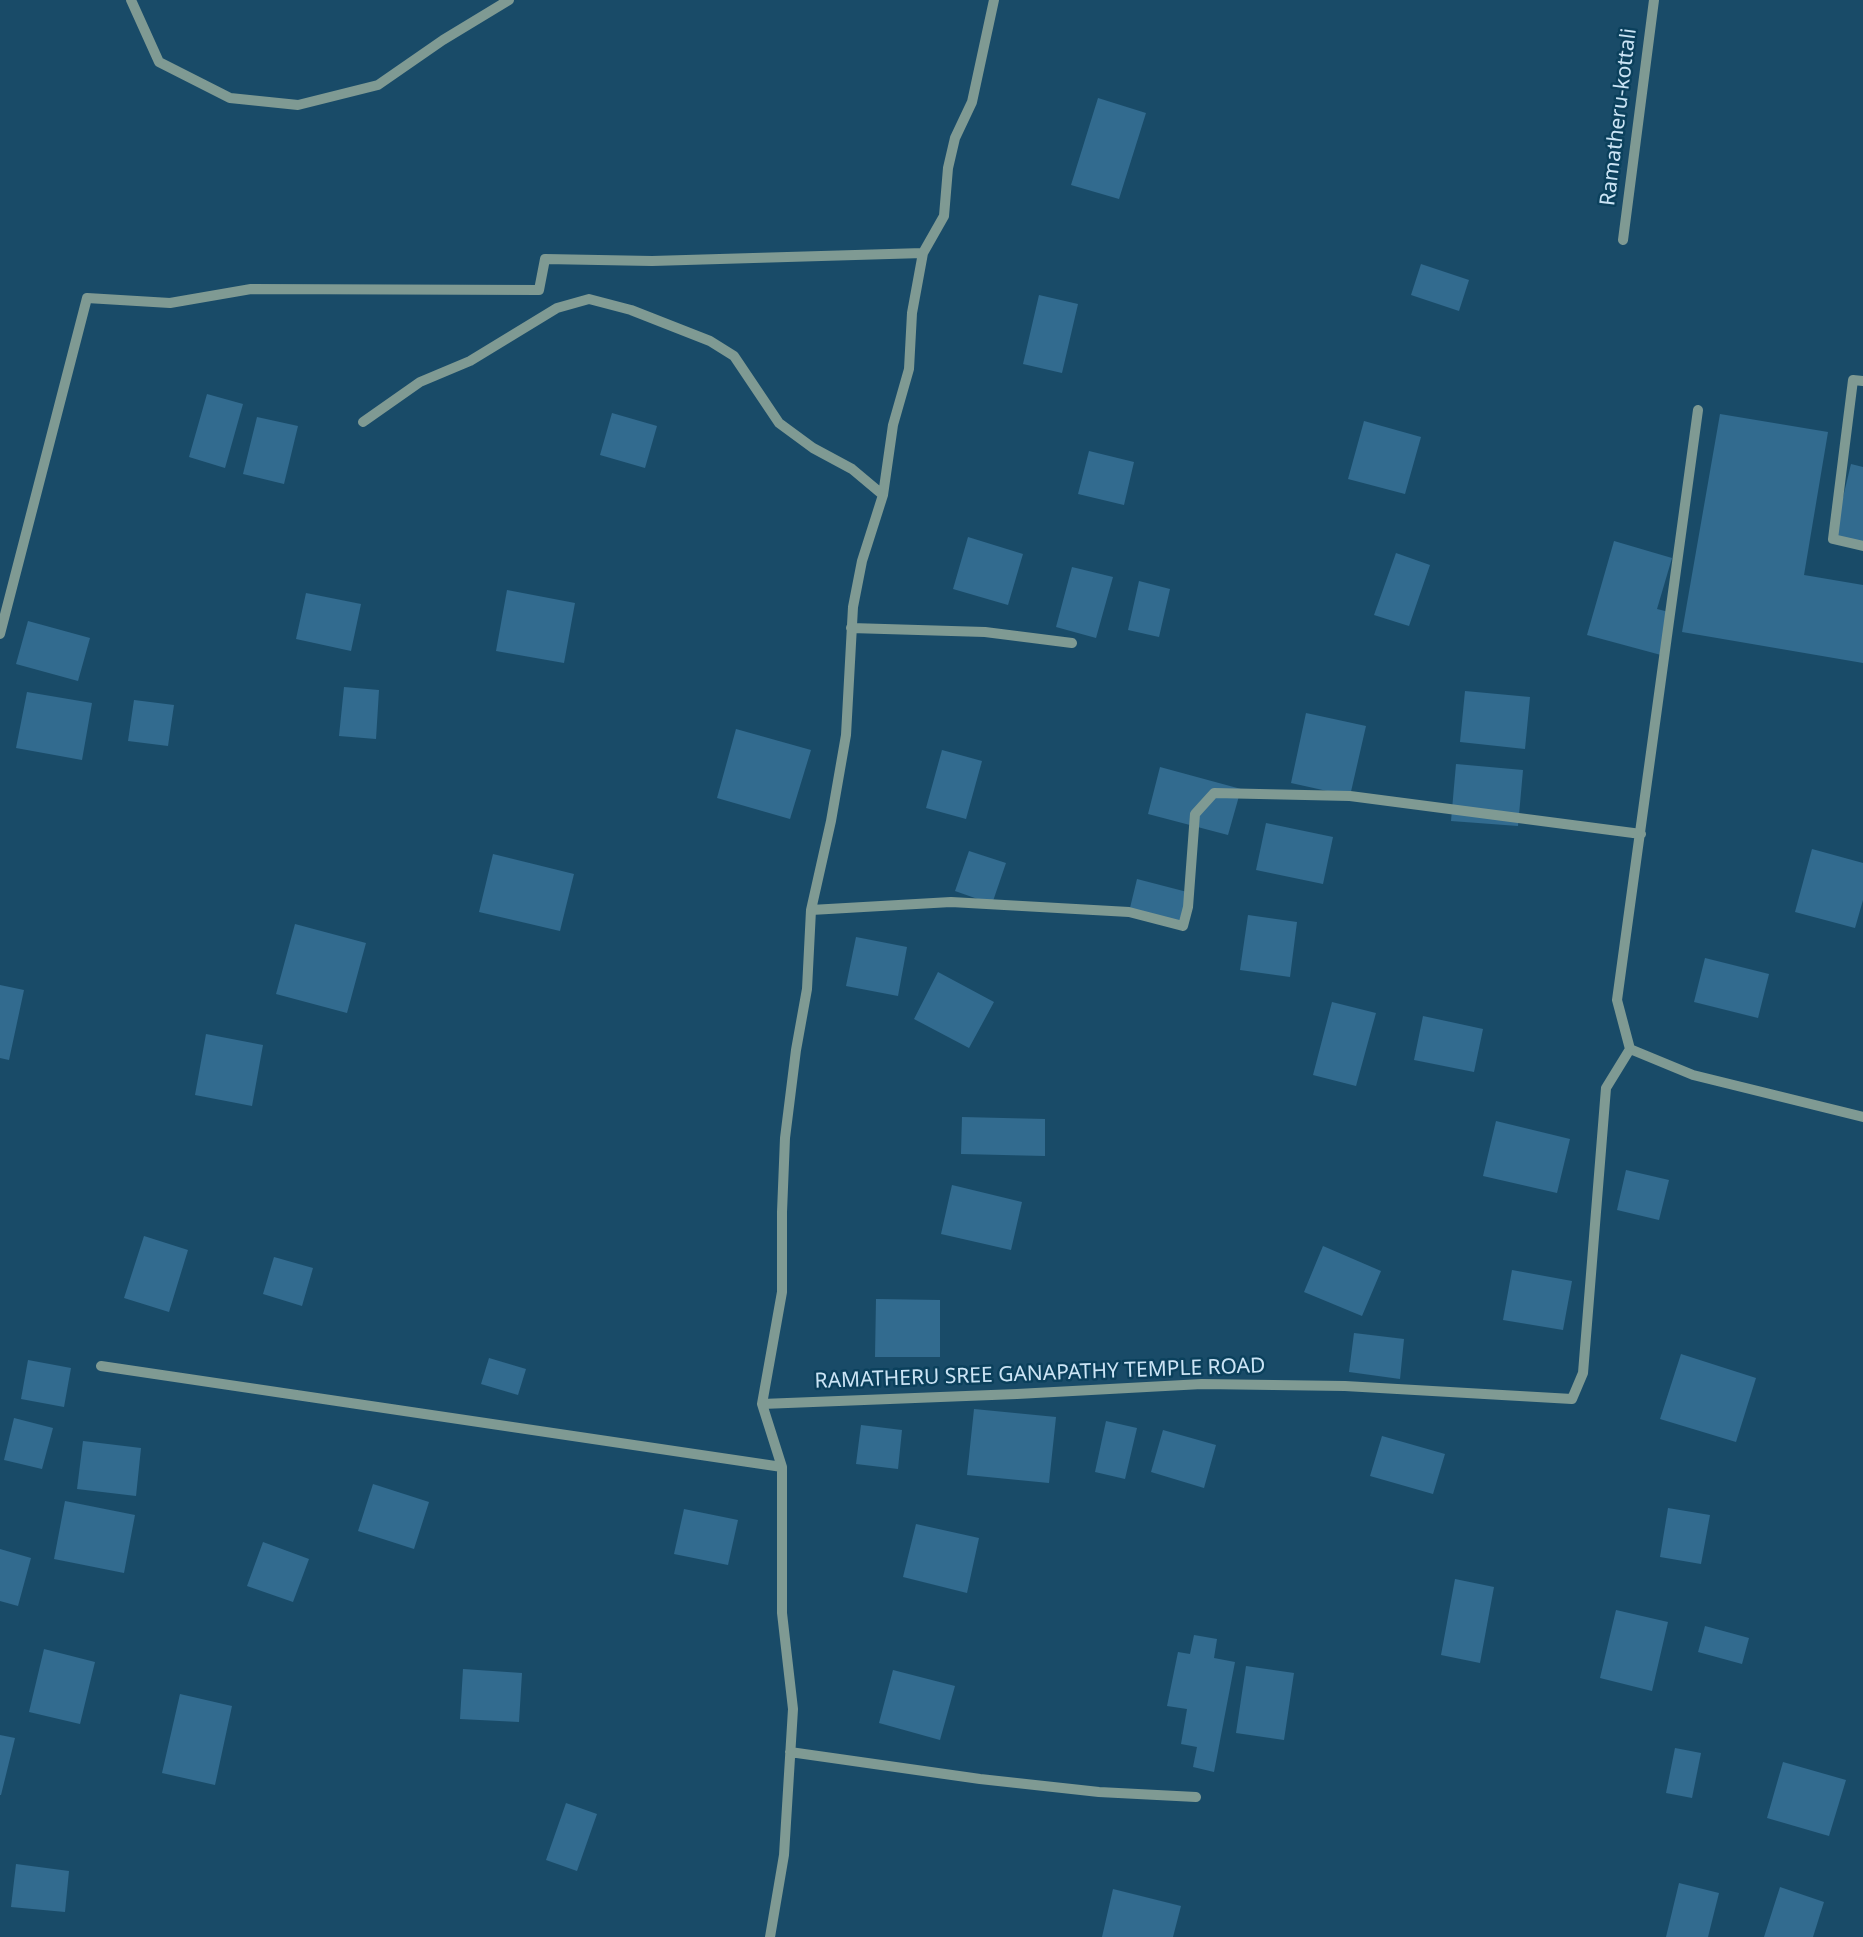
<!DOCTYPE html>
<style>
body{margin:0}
canvas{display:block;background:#194b68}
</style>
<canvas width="1863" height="1937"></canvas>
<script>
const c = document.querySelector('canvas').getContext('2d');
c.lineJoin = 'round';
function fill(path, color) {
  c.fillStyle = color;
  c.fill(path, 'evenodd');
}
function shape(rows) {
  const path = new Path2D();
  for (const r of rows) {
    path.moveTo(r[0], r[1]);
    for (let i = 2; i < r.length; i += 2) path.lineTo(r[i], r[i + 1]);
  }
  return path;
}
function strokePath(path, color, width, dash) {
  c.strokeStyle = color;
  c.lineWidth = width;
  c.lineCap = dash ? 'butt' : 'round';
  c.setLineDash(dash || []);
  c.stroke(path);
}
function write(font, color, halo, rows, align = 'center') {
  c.font = font + ' "Noto Sans",sans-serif';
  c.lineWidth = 5;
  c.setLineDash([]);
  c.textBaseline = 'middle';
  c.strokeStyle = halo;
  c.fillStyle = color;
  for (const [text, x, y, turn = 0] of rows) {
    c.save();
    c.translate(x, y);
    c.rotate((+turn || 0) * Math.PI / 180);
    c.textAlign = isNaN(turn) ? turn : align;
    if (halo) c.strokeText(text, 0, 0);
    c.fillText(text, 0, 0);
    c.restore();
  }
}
const building = shape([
 [1098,98,1146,113,1119,199,1071,185],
 [1421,264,1469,280,1459,311,1411,295],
 [1039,295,1078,304,1062,373,1023,364],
 [207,394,243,404,225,468,189,457],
 [612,413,657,426,645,468,600,455],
 [1720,414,1828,432,1804,575,1863,585,1863,663,1682,632],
 [257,417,298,426,284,484,243,474],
 [1364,421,1421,437,1405,494,1348,479],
 [1089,451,1134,462,1124,505,1078,494],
 [1851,464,1863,467,1863,546,1833,539],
 [968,537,1023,554,1008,605,953,589],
 [1614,541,1672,558,1657,609,1673,613,1661,655,1587,635],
 [1396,553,1430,565,1409,626,1374,615],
 [1072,567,1113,577,1096,638,1056,627],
 [1139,581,1170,589,1159,637,1128,630],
 [507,590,575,603,564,663,496,651],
 [306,593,361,604,351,651,296,639],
 [28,621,90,638,78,681,16,664],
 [344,687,379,690,376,739,339,736],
 [1465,691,1530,697,1525,749,1460,742],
 [27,692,92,703,82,760,16,748],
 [134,700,174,705,168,746,128,741],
 [1306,713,1366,726,1350,796,1291,783],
 [736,729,811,750,790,819,717,798],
 [942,750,982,761,966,819,926,808],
 [1456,764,1523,770,1518,826,1451,821],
 [1160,767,1241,789,1228,835,1148,814],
 [1266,823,1333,837,1323,884,1256,870],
 [1812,849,1863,863,1863,900,1855,928,1795,912],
 [969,851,1006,863,992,904,955,891],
 [493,854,574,874,560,931,479,912],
 [1137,879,1191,893,1183,926,1129,912],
 [1248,915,1297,922,1290,977,1240,970],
 [295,924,366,943,347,1013,276,994],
 [856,937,907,947,898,996,846,986],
 [1705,958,1769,974,1758,1018,1694,1002],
 [938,972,994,1002,969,1048,914,1019],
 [0,985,24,990,9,1060,0,1058],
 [1332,1002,1376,1013,1356,1086,1313,1075],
 [1423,1016,1483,1029,1474,1072,1414,1060],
 [206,1034,263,1045,252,1106,195,1095],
 [962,1117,1045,1119,1045,1156,961,1154],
 [1496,1121,1570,1139,1557,1193,1483,1176],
 [1626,1170,1669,1180,1659,1220,1617,1210],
 [952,1185,1022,1202,1011,1250,941,1234],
 [144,1236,188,1250,169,1312,124,1298],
 [1323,1246,1381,1271,1362,1316,1304,1292],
 [274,1257,313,1268,302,1306,263,1294],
 [1512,1270,1572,1281,1563,1330,1503,1320],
 [876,1299,940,1300,940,1357,875,1357],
 [1354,1333,1404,1339,1400,1379,1349,1372],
 [1681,1354,1756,1378,1736,1442,1660,1419],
 [489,1358,526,1369,518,1395,481,1384],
 [28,1360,71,1368,64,1407,21,1399],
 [974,1409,1056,1417,1049,1483,967,1475],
 [14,1418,53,1428,42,1469,4,1460],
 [1106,1421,1137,1428,1125,1479,1095,1472],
 [861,1425,902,1430,898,1469,856,1464],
 [1163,1430,1216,1445,1204,1488,1151,1472],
 [1382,1436,1445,1454,1433,1494,1370,1476],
 [83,1441,141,1448,136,1496,77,1489],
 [373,1484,429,1502,414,1549,358,1531],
 [65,1501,135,1515,124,1573,54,1559],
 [1668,1508,1710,1515,1701,1564,1660,1557],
 [684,1509,738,1520,728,1565,674,1554],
 [916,1524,979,1538,967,1593,903,1577],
 [263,1542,309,1559,293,1602,247,1586],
 [0,1549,31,1558,18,1606,0,1601],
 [1455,1579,1494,1587,1480,1663,1441,1655],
 [1616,1610,1668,1622,1652,1691,1600,1678],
 [1705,1626,1749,1638,1742,1664,1698,1652],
 [1194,1635,1217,1639,1214,1658,1235,1662,1214,1772,1193,1767,1197,1747,1181,1744,1187,1709,1167,1706,1178,1652,1190,1654],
 [44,1649,95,1662,80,1724,29,1712],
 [1246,1666,1294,1673,1284,1740,1236,1733],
 [463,1669,522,1673,519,1722,460,1719],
 [893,1670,955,1686,940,1740,879,1723],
 [180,1694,232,1706,215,1785,162,1773],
 [0,1735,15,1738,1,1795,0,1795],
 [1675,1748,1701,1753,1692,1798,1666,1793],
 [1783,1762,1846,1780,1829,1836,1767,1818],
 [566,1803,597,1814,577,1871,546,1860],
 [16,1864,69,1871,65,1912,11,1907],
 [1679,1883,1719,1893,1708,1937,1666,1937],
 [1780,1887,1824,1902,1813,1937,1764,1937],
 [1113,1889,1181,1906,1173,1937,1102,1937]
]);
const minor = shape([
 [131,0,159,62,230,98,298,105,378,85,443,40,509,0],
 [1623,240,1654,0],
 [1863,381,1853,380,1833,539,1863,546],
 [1698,410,1617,1000,1630,1049,1693,1075,1863,1117],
 [363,422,420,382,470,361,557,308,589,299,631,310,710,341,734,356,779,423,813,448,852,469,883,495],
 [851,628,985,632,1072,643],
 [0,634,87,298,170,303,251,289,539,290,545,259,652,261,923,253],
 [811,910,951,902,1129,912,1183,926,1188,907,1195,814,1214,793,1350,796,1641,834],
 [101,1366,782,1467],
 [762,1404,1017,1394,1202,1384,1345,1386,1572,1399,1583,1373,1606,1088,1630,1049],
 [790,1752,980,1779,1099,1792,1196,1797],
 [770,1937,784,1855,793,1709,782,1613,782,1467,762,1404,782,1292,782,1212,785,1138,796,1050,807,989,811,910,831,821,846,735,853,607,862,561,883,495,893,425,909,369,912,313,923,253,944,216,948,168,955,138,972,102,994,0]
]);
const streetNames = [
 ["Ramatheru-kottali",1619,117,-83],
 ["RAMATHERU SREE GANAPATHY TEMPLE ROAD",1040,1374,-2]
];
fill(building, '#326b8f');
strokePath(minor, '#7f9a93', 10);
write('21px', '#cbe4f5', '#0b405c', streetNames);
</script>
